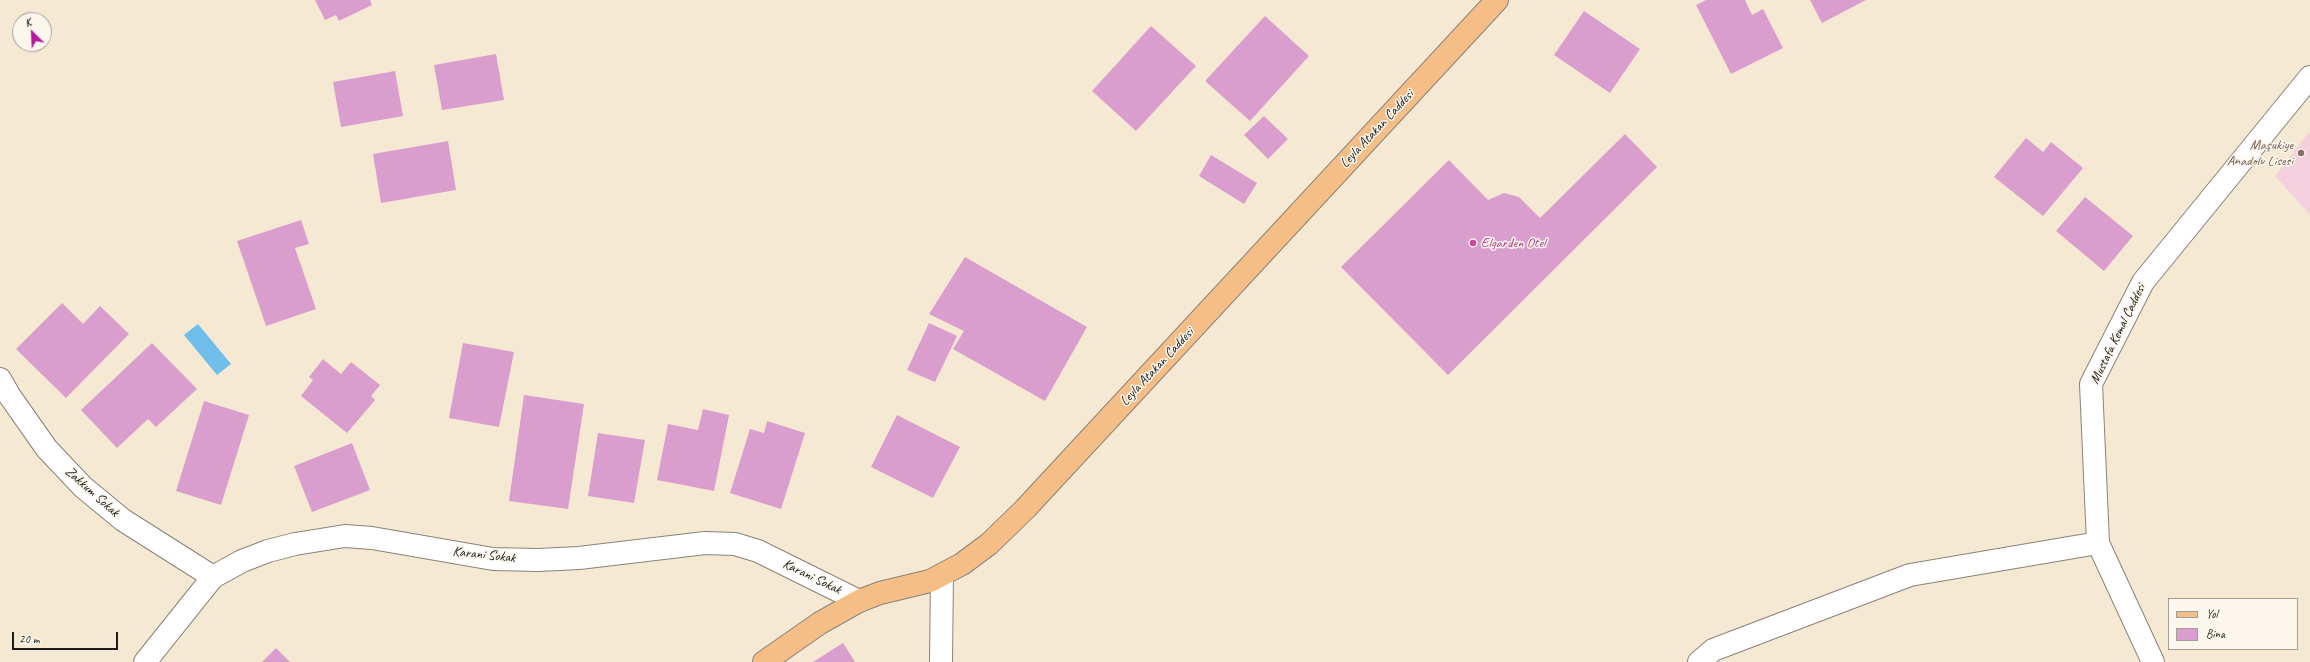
<!DOCTYPE html>
<meta charset="utf-8">
<style>
body{margin:0}
#map{position:relative;width:2310px;height:662px;overflow:hidden;background:#f6e9d3;font-family:Caveat,sans-serif}
canvas{display:block}
.legend{position:absolute;left:2168px;top:598px;width:130px;height:52px;box-sizing:border-box;background:#fbf7ec;border:1px solid #a29f99;margin:0;padding:5px 7px;list-style:none;font-size:12px;color:#1c1c1c}
.legend li{display:flex;align-items:center;gap:8px;height:20px}
.legend b{width:20px;border:1px solid #a29f99}
.north{position:absolute;left:12px;top:12px;width:40px;height:40px;box-sizing:border-box;background:#fbf7ec;border:1px solid #a29f99;border-radius:50%;rotate:336deg;font-size:11px;font-weight:700;line-height:16px;text-align:center;color:#1c1c1c}
.north::after{content:'';display:block;margin:auto;width:14px;height:18px;background:#b5179e;clip-path:polygon(50% 0,100% 100%,50% 72%,0 100%)}
.scale{position:absolute;left:12px;top:632px;width:106px;height:18px;box-sizing:border-box;border:2px solid #1c1c1c;border-top:0;padding-left:5px;font-size:12px;line-height:14px;white-space:nowrap;color:#1c1c1c;-webkit-text-stroke:3px #fbf7ec;paint-order:stroke}
</style>
<div id="map">
<canvas width="2310" height="662"></canvas>
<ul class="legend">
<li><b style="height:5px;background:#f6be87"></b>Yol</li>
<li><b style="height:11px;background:#da9ece"></b>Bina</li>
</ul>
<div class="north">K</div>
<div class="scale">20 m</div>
</div>
<script>
const ctx = document.querySelector('canvas').getContext('2d');
ctx.lineJoin = 'round';
function paint(path, color) {
  ctx.fillStyle = color;
  ctx.fill(path, 'evenodd');
}
function shape(rows) {
  const path = new Path2D();
  for (const r of rows) {
    path.moveTo(r[0], r[1]);
    for (let i = 2; i < r.length; i += 2) path.lineTo(r[i], r[i + 1]);
  }
  return path;
}
function trace(path, color, width, dash) {
  ctx.strokeStyle = color;
  ctx.lineWidth = width;
  ctx.lineCap = dash ? 'butt' : 'round';
  ctx.setLineDash(dash || []);
  ctx.stroke(path);
}
function drawText(font, color, halo, rows, align = 'center') {
  ctx.font = font + ' Caveat,sans-serif';
  ctx.lineWidth = 3;
  ctx.setLineDash([]);
  ctx.textBaseline = 'middle';
  ctx.strokeStyle = halo;
  ctx.fillStyle = color;
  for (const [text, x, y, turn = 0] of rows) {
    ctx.save();
    ctx.translate(x, y);
    ctx.rotate((+turn || 0) * Math.PI / 180);
    ctx.textAlign = isNaN(turn) ? turn : align;
    if (halo) ctx.strokeText(text, 0, 0);
    ctx.fillText(text, 0, 0);
    ctx.restore();
  }
}
paint(shape([
 [2310,131,2310,215,2275,176]
]), '#f4cfde');
paint(shape([
 [198,324,231,364,217,375,184,335]
]), '#6fbfea');
paint(shape([
 [315,0,370,0,372,5,339,21,336,15,325,20],
 [1706,0,1745,0,1752,15,1763,9,1783,48,1731,74,1696,5],
 [1810,0,1866,0,1822,23],
 [1584,11,1640,49,1610,93,1554,55],
 [1265,16,1309,56,1250,121,1205,81],
 [1151,26,1196,66,1136,131,1092,91],
 [496,54,504,100,442,110,434,65],
 [395,71,403,116,341,127,333,82],
 [1264,116,1288,139,1268,159,1244,135],
 [1625,134,1657,167,1448,375,1341,267,1449,160,1488,200,1504,193,1519,197,1540,218],
 [2026,138,2043,152,2051,142,2083,168,2043,216,1994,177],
 [448,141,456,190,381,203,373,154],
 [1211,155,1257,183,1244,204,1199,176],
 [2085,197,2133,236,2104,271,2056,231],
 [301,220,309,244,295,248,316,309,266,326,237,241],
 [965,257,1087,327,1045,401,953,349,964,331,929,314],
 [62,303,83,324,100,306,129,334,66,398,16,349],
 [929,323,957,336,935,382,907,370],
 [152,343,197,389,156,427,148,419,117,448,81,410],
 [463,343,514,352,499,427,449,418],
 [323,359,341,374,351,362,380,385,371,396,375,400,347,433,301,396,313,380,309,377],
 [524,395,584,404,568,509,509,501],
 [204,401,249,415,221,505,176,491],
 [703,409,729,415,714,491,657,480,668,424,698,430],
 [897,415,960,447,933,498,871,467],
 [767,421,805,433,781,509,730,493,750,429,764,433],
 [598,433,645,440,634,503,588,496],
 [352,443,370,490,312,512,294,466],
 [843,643,855,662,813,662],
 [276,648,290,662,262,662]
]), '#da9ece');
const minor = shape([
 [0,379,9,395,47,449,83,487,123,520,213,577],
 [145,662,213,577,242,561,268,551,295,544,345,536,372,538,493,559,538,560,579,558,705,543,735,544,758,551,859,601],
 [941,662,942,575],
 [1699,662,1713,650,1910,575,2098,543],
 [2153,662,2098,543,2091,384,2143,282,2310,77]
]);
const primary = shape([
 [764,662,820,623,859,601,880,593,930,581,962,564,989,544,1025,509,1497,0]
]);
trace(minor, '#898278', 24);
trace(primary, '#898278', 24);
trace(minor, '#fff', 22);
trace(primary, '#f6be87', 22);
for (const [x, y, r, color] of [
 [2301,153,4,"#8d6e63"],
 [1473,243,4,"#d1479c"]
]) {
  const dot = new Path2D();
  dot.arc(x, y, r, 0, 2 * Math.PI);
  ctx.fillStyle = color;
  ctx.fill(dot);
  trace(dot, '#fbf7ec', 1.5);
}
drawText('14px', '#1c1c1c', '#fbf7ec', [
 ["Leyla Atakan Caddesi",1377,129,-47],
 ["Mustafa Kemal Caddesi",2118,334,-64],
 ["Leyla Atakan Caddesi",1157,367,-47],
 ["Zakkum Sokak",92,492,42],
 ["Karani Sokak",484,555,6],
 ["Karani Sokak",812,577,26]
]);
drawText('14px', '#785e54', '#fbf7ec', [
 ["Maşukiye",2293,145],
 ["Anadolu Lisesi",2293,161]
], 'right');
drawText('14px', '#b23c85', '#fbf7ec', [
 ["Elgarden Otel",1481,243]
], 'left');
</script>
